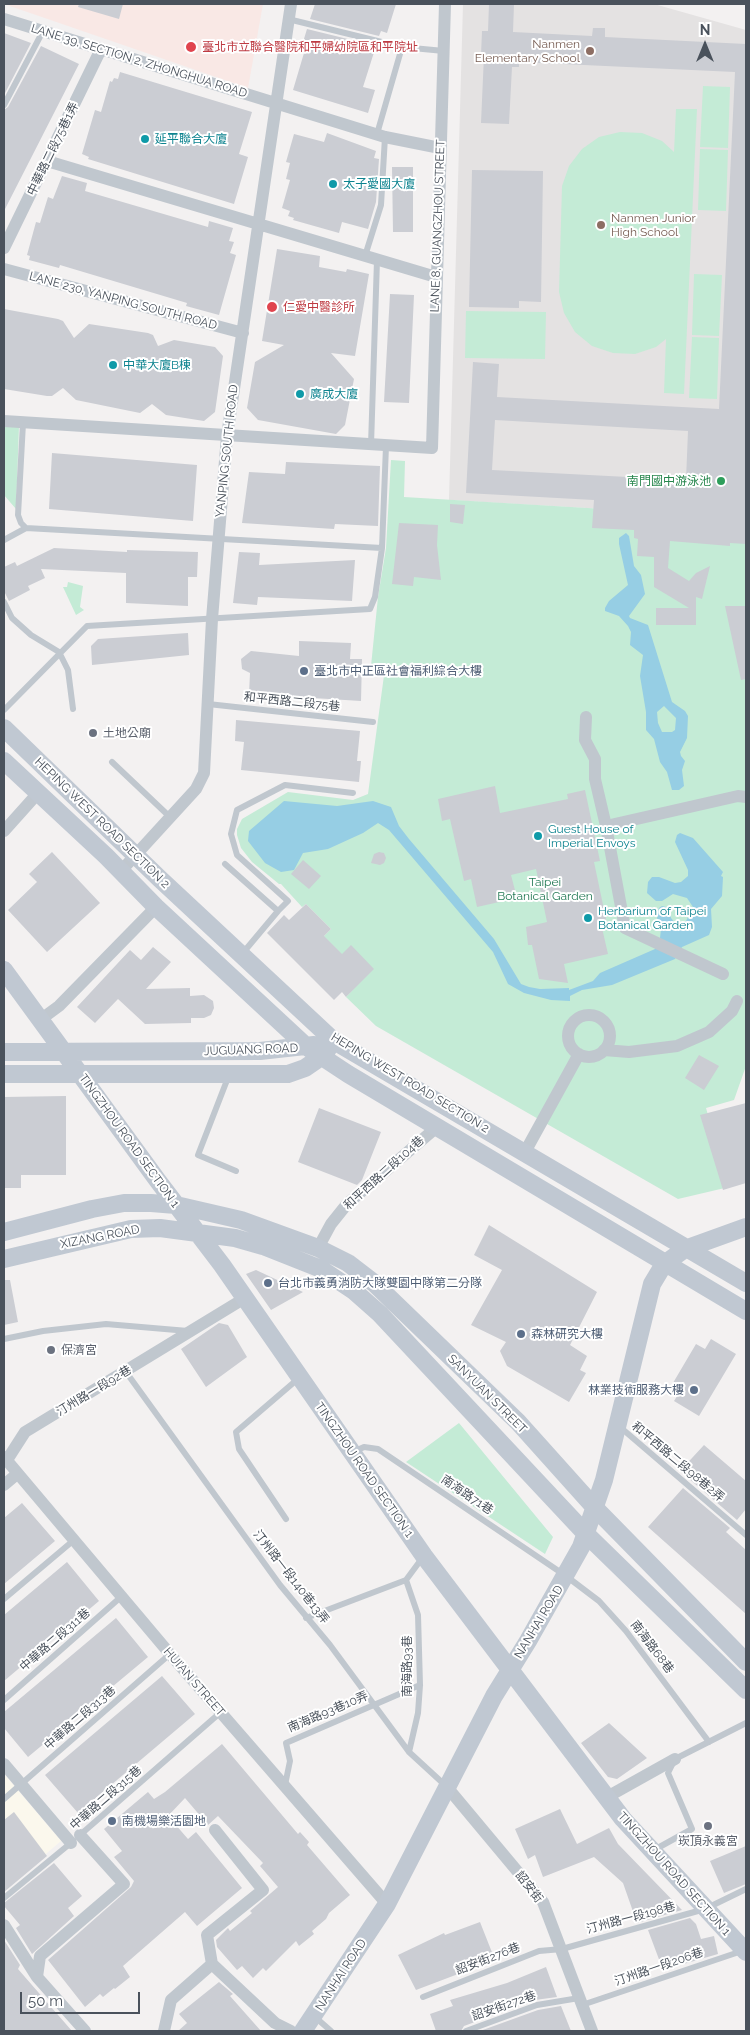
<!DOCTYPE html>
<meta charset="utf-8">
<style>
body{margin:0}
#map{position:relative;width:750px;height:2035px;overflow:hidden;background:#f3f1f1;font-family:Raleway,sans-serif}
canvas{display:block}
.frame{position:absolute;inset:0;border:5px solid #4a525c;pointer-events:none}
.north{position:absolute;left:680px;top:20px;width:50px;height:50px;-webkit-text-stroke:4px #fff;paint-order:stroke;rotate:0deg;font-size:14px;font-weight:700;line-height:20px;text-align:center;color:#4a525c}
.north::after{content:'';display:block;margin:auto;width:18px;height:22px;background:#4a525c;clip-path:polygon(50% 0,100% 100%,50% 72%,0 100%)}
.scale{position:absolute;left:20px;top:1992px;width:120px;height:22px;box-sizing:border-box;border:2px solid #4a525c;border-top:0;padding-left:6px;font-size:15px;line-height:18px;white-space:nowrap;color:#4a525c;-webkit-text-stroke:4px #fff;paint-order:stroke}
</style>
<div id="map">
<canvas width="750" height="2035"></canvas>
<div class="frame"></div>
<div class="north">N</div>
<div class="scale">50 m</div>
</div>
<script>
const ctx = document.querySelector('canvas').getContext('2d');
ctx.lineJoin = 'round';
function paint(path, color) {
  ctx.fillStyle = color;
  ctx.fill(path, 'evenodd');
}
function shape(rows) {
  const path = new Path2D();
  for (const r of rows) {
    if (r.length === 3) {
      path.moveTo(r[0] + r[2], r[1]);
      path.arc(r[0], r[1], r[2], 0, 2 * Math.PI);
      continue;
    }
    path.moveTo(r[0], r[1]);
    for (let i = 2; i < r.length; i += 2) path.lineTo(r[i], r[i + 1]);
  }
  return path;
}
function trace(path, color, width, dash) {
  ctx.strokeStyle = color;
  ctx.lineWidth = width;
  ctx.lineCap = dash ? 'butt' : 'round';
  ctx.setLineDash(dash || []);
  ctx.stroke(path);
}
function drawText(font, color, halo, rows, align = 'center') {
  ctx.font = font + ' Raleway,"Noto Sans TC",sans-serif';
  ctx.lineWidth = 4;
  ctx.setLineDash([]);
  ctx.textBaseline = 'middle';
  ctx.strokeStyle = halo;
  ctx.fillStyle = color;
  for (const [text, x, y, turn = 0] of rows) {
    ctx.save();
    ctx.translate(x, y);
    ctx.rotate((+turn || 0) * Math.PI / 180);
    ctx.textAlign = isNaN(turn) ? turn : align;
    if (halo) ctx.strokeText(text, 0, 0);
    ctx.fillText(text, 0, 0);
    ctx.restore();
  }
}
paint(shape([
 [4,1774,61,1841,4,1890]
]), '#fbf8ed');
paint(shape([
 [463,4,654,4,746,30,746,526,704,523,620,510,449,500]
]), '#e4e2e2');
paint(shape([
 [4,4,263,4,248,88]
]), '#f9e8e5');
paint(shape([
 [703,86,730,87,728,148,700,147],
 [676,109,697,109,684,394,664,393,666,339,656,347,635,354,613,353,592,346,575,332,564,313,559,292,562,186,569,166,582,149,599,137,620,132,642,133,662,141,674,152],
 [700,149,728,150,726,211,698,210],
 [694,274,722,275,719,336,692,335],
 [466,311,546,312,545,359,465,358],
 [692,337,719,338,717,399,689,398],
 [4,424,19,426,16,509,4,495],
 [391,460,405,461,404,497,621,510,704,523,746,526,746,1066,734,1100,706,1108,729,1187,678,1199,376,1026,346,997,358,984,317,943,331,929,306,904,302,907,281,884,279,884,252,862,241,848,237,835,237,829,242,819,288,792,353,800,368,794,385,668,371,666,378,597,386,548],
 [68,582,83,586,80,607,84,610,76,615,63,587,67,587],
 [459,1423,553,1537,545,1554,406,1462]
]), '#c4ebd6');
paint(shape([
 [626,533,629,536,634,566,641,575,645,594,629,616,630,618,648,625,672,702,685,711,688,716,687,738,680,752,681,756,685,761,682,770,684,786,679,790,672,790,667,772,660,762,654,739,646,730,646,712,640,676,643,655,630,645,631,632,628,626,619,616,605,611,605,608,609,601,628,585,619,544,619,538],
 [664,706,676,718,675,730,672,732,662,732,658,723,657,712],
 [284,801,337,806,373,801,391,807,399,826,409,839,494,939,521,984,529,987,540,989,569,988,569,990,593,981,600,973,655,949,660,938,661,929,657,918,659,908,662,906,670,908,671,918,676,924,682,924,686,921,693,907,687,898,673,894,662,901,656,901,647,893,648,882,652,877,659,877,675,883,681,882,688,876,688,870,675,842,677,835,680,833,693,838,723,872,721,876,723,877,722,896,711,909,712,927,709,935,682,947,675,959,612,985,582,990,570,996,570,1001,551,1000,524,993,508,984,493,952,389,830,378,823,363,833,328,849,303,853,294,870,281,872,265,863,248,841,249,831]
]), '#96cee4');
paint(shape([
 [79,4,123,4,119,19,78,7],
 [315,4,396,4,387,33,381,31,379,36,310,19],
 [489,4,514,4,513,32,592,36,593,28,605,28,605,37,746,44,746,544,730,543,730,546,670,541,668,568,689,581,696,573,710,566,702,599,696,597,696,625,656,625,656,608,689,608,654,587,654,557,637,556,638,539,634,538,634,530,592,528,594,500,466,493,473,362,499,364,497,397,719,409,735,72,519,62,519,67,512,67,509,124,481,123,484,55,481,55,482,31,488,31],
 [495,420,688,431,686,480,492,470],
 [307,29,376,46,363,87,375,90,368,113,293,90,304,53,300,52],
 [4,33,31,43,4,95],
 [41,46,79,64,4,211,4,110,8,107],
 [120,72,252,112,239,154,248,157,234,204,88,159,89,157,82,154,95,110,101,112,110,81,112,82,114,78,118,79],
 [327,133,376,151,374,158,379,159,376,202,368,229,342,222,339,233,293,220,294,218,288,216,290,211,282,208,290,180,286,179,290,163,286,162,294,134,324,142],
 [392,167,413,167,413,232,393,232],
 [472,170,543,171,541,302,519,301,519,308,469,307],
 [62,176,87,183,85,191,208,227,209,221,233,228,229,241,234,242,230,253,236,255,219,315,186,306,187,303,60,265,59,268,29,260,30,256,27,255,36,222,40,223,48,197,53,199],
 [277,249,320,256,319,267,346,272,347,269,369,274,355,356,331,353,354,379,345,425,336,434,258,420,247,408,255,362,284,345,262,341],
 [390,294,414,295,409,403,384,402],
 [4,309,58,319,63,321,74,338,89,324,148,333,153,335,158,346,174,340,215,347,223,356,215,412,204,421,166,415,152,404,140,413,76,400,63,388,52,396,47,396,4,389],
 [52,453,197,465,193,521,49,509],
 [286,462,380,466,378,526,335,524,334,529,242,523,249,472,285,474],
 [450,504,465,505,463,524,450,522],
 [399,523,438,525,437,545,441,580,414,577,413,586,392,584],
 [54,548,127,552,127,550,198,552,197,577,188,577,188,606,126,603,126,573,41,569,45,578,28,586,30,590,9,601,4,591,4,567,15,562,17,566],
 [239,552,260,553,259,565,355,560,352,601,258,597,257,605,233,603],
 [725,606,746,606,746,679,741,680],
 [188,633,189,655,92,665,91,646,98,639],
 [299,641,351,643,350,659,362,659,361,701,249,694,250,673,242,669,241,659,251,651,299,656],
 [236,720,360,731,357,761,361,761,359,782,241,770,244,742,235,741],
 [495,786,500,813,568,799,567,794,585,790,600,861,594,862,606,919,607,927,602,928,608,954,564,964,568,983,539,979,532,945,528,945,526,927,547,922,536,869,511,875,517,898,477,907,471,879,464,881,450,819,442,821,438,799],
 [52,852,100,903,47,952,8,910,37,882,29,874],
 [379,852,384,853,386,858,384,863,380,865,371,863,374,854],
 [303,860,321,876,309,889,291,874],
 [306,904,331,929,324,936,342,954,351,945,374,969,346,997,342,992,334,1000,267,933,284,915,289,920],
 [153,947,171,962,146,989,190,988,190,996,204,995,213,1001,214,1008,211,1015,204,1018,191,1018,191,1023,145,1024,118,999,95,1023,77,1007,130,950,141,960],
 [699,1055,719,1066,704,1090,685,1078],
 [66,1096,66,1175,21,1175,21,1188,4,1188,4,1097],
 [746,1103,746,1183,723,1190,700,1115],
 [319,1108,381,1132,362,1180,357,1185,298,1162],
 [489,1225,597,1292,570,1345,587,1356,580,1370,586,1373,569,1402,507,1366,500,1351,506,1342,471,1325,502,1270,474,1255],
 [256,1270,303,1292,271,1310,246,1274],
 [4,1280,10,1280,18,1322,4,1325],
 [219,1323,228,1325,247,1357,206,1387,181,1349],
 [711,1339,736,1354,699,1416,674,1401,679,1393,670,1388,696,1344,705,1349],
 [704,1445,746,1481,746,1509,737,1520,680,1471],
 [683,1488,730,1528,726,1532,746,1550,746,1614,648,1527],
 [22,1503,55,1541,4,1584,4,1518],
 [67,1562,99,1601,4,1681,4,1615],
 [116,1618,148,1657,28,1757,4,1728,4,1712],
 [162,1676,195,1714,78,1813,45,1775],
 [609,1723,647,1758,617,1779,608,1777,581,1743],
 [222,1744,298,1834,300,1832,309,1842,307,1845,350,1895,329,1913,326,1919,312,1931,314,1934,299,1946,296,1941,266,1971,263,1968,253,1978,242,1966,237,1970,217,1947,216,1940,228,1928,230,1931,252,1913,250,1911,278,1887,260,1866,263,1863,218,1816,208,1825,185,1798,168,1816,188,1839,196,1832,242,1888,197,1926,185,1912,123,1966,130,1977,115,1989,114,1988,103,1997,100,1994,85,2007,48,1960,131,1887,134,1881,114,1857,122,1851,104,1829,148,1792,154,1799,165,1792],
 [560,1809,577,1844,609,1828,618,1844,682,1910,637,1923,623,1883,594,1857,543,1877,535,1855,528,1859,515,1829],
 [14,1812,47,1856,4,1892,4,1820],
 [746,1846,746,1884,724,1893,710,1861],
 [54,1863,82,1896,68,1908,74,1916,32,1954,16,1928,20,1925,4,1906,4,1903],
 [690,1918,696,1924,701,1939,714,1936,718,1954,663,1970,648,1930],
 [480,1922,495,1960,416,1990,398,1955,444,1933,445,1935],
 [4,1940,20,1965,18,1969,72,2031,4,2031],
 [546,1967,557,1997,535,2000,464,2026,461,2031,436,2031,430,2014,453,2006,450,2000,507,1983],
 [219,1982,233,1994,230,1996,261,2031,178,2031,187,2023,179,2014],
 [561,2006,571,2031,480,2031,538,2010]
]), '#cbcdd3');
trace(shape([
 [288,19,402,47,444,51],
 [4,105,43,31],
 [377,134,402,47],
 [365,256,381,205,385,137],
 [23,423,18,515,21,523,26,528,382,548],
 [371,445,377,260],
 [4,540,26,528],
 [4,602,12,618,31,635,59,652,68,670,73,709],
 [208,704,373,722],
 [4,710,87,626,370,609,375,597,382,548,386,446],
 [112,762,170,817],
 [225,864,278,911,242,954],
 [278,911,288,901,237,855,231,834,237,810,285,785,353,793],
 [229,1075,198,1155,236,1171],
 [4,1339,43,1331,106,1324,188,1331],
 [126,1372,280,1585,330,1645,409,1752,446,1786],
 [620,1427,746,1535],
 [353,1452,364,1447,378,1449,566,1576,599,1601,626,1631,709,1742],
 [286,1519,239,1449,236,1432,299,1378],
 [406,1580,418,1615,420,1685,418,1713,409,1752],
 [4,1599,74,1540],
 [306,1618,406,1580,423,1557],
 [4,1700,122,1596],
 [285,1785,290,1761,286,1743,420,1685],
 [4,1799,170,1654],
 [80,1835,221,1712],
 [654,1850,692,1829,668,1773,675,1759,746,1723],
 [4,1898,72,1842],
 [423,1997,539,1951,562,1949,705,1909,746,1889],
 [582,2005,742,1951],
 [315,2017,331,2031],
 [466,2031,537,2005,579,1998]
]), '#c0c7ce', 6);
trace(shape([
 [4,19,385,137,440,148],
 [47,161,436,277],
 [4,248,101,49],
 [4,269,243,333],
 [4,421,432,448,445,4],
 [586,717,585,740,595,759,595,779,606,826,738,796,746,797],
 [606,826,625,928,723,974],
 [4,831,38,793],
 [121,871,196,789,204,773,212,619,227,436,291,4],
 [589,1036,21],
 [40,1020,59,1006,156,907],
 [604,1050,629,1052,677,1046,709,1032,732,1011,737,1001],
 [525,1152,579,1054],
 [318,1248,331,1224,347,1204,437,1127],
 [4,1457,170,1654,387,1904],
 [7,1460,25,1432,245,1298],
 [4,1485,17,1474],
 [4,1764,71,1843],
 [447,1787,543,1902,592,2031],
 [607,1797,675,1759],
 [80,1835,124,1884,40,1956,37,1977,85,2031],
 [4,1925,37,1977],
 [212,1964,207,1935,263,1890,215,1830],
 [164,2031,171,2000,212,1964,275,2023,291,2031]
]), '#c0c7ce', 12);
trace(shape([
 [4,728,160,879,334,1041,746,1283],
 [4,761,106,856,156,907,307,1047,348,1074,746,1311],
 [4,970,158,1181,222,1265,424,1556,623,1819,746,1952],
 [4,1052,260,1051,314,1045],
 [4,1074,288,1074,305,1068,321,1057,328,1049],
 [4,1232,92,1209,124,1203,151,1203,176,1205,241,1220,318,1248,348,1263,374,1283,518,1422,596,1509,746,1662],
 [4,1259,131,1229,160,1228,235,1238,263,1246,321,1269,354,1291,380,1314,586,1534,746,1690],
 [303,2031,387,1904,494,1696,528,1641,581,1547,604,1480,652,1284,664,1264,685,1249,746,1227]
]), '#c0c8d2', 18);
for (const [x, y, r, color] of [
 [191,47,6,"#e0444e"],
 [590,51,5,"#8d6e63"],
 [145,139,5,"#0f9aa8"],
 [333,184,5,"#0f9aa8"],
 [601,225,5,"#8d6e63"],
 [272,307,6,"#e0444e"],
 [113,365,5,"#0f9aa8"],
 [300,394,5,"#0f9aa8"],
 [721,481,5,"#2e9e5b"],
 [304,671,5,"#5c6f8a"],
 [93,733,5,"#6b7280"],
 [538,836,5,"#0f9aa8"],
 [588,918,5,"#0f9aa8"],
 [268,1283,5,"#5c6f8a"],
 [521,1334,5,"#5c6f8a"],
 [51,1350,5,"#6b7280"],
 [694,1390,5,"#5c6f8a"],
 [112,1821,5,"#5c6f8a"],
 [708,1826,5,"#6b7280"]
]) {
  const dot = new Path2D();
  dot.arc(x, y, r, 0, 2 * Math.PI);
  ctx.fillStyle = color;
  ctx.fill(dot);
  trace(dot, '#fff', 2);
}
drawText('12px', '#785e54', '#fff', [
 ["Nanmen",580,44],
 ["Elementary School",580,58],
 ["Nanmen Junior",611,218,"left"],
 ["High School",611,232,"left"]
], 'right');
drawText('12px', '#be3a42', '#fff', [
 ["臺北市立聯合醫院和平婦幼院區和平院址",202,47],
 ["仁愛中醫診所",283,307]
], 'left');
drawText('12px', '#4a525c', '#fff', [
 ["LANE 39, SECTION 2, ZHONGHUA ROAD",139,61,17],
 ["中華路二段75巷1弄",53,149,-64],
 ["LANE 8, GUANGZHOU STREET",438,226,-88],
 ["LANE 230, YANPING SOUTH ROAD",123,301,15],
 ["YANPING SOUTH ROAD",227,451,-84],
 ["和平西路二段75巷",292,702,6],
 ["HEPING WEST ROAD SECTION 2",102,823,44],
 ["JUGUANG ROAD",251,1050,-2],
 ["HEPING WEST ROAD SECTION 2",410,1083,31],
 ["TINGZHOU ROAD SECTION 1",129,1141,54],
 ["和平西路二段104巷",384,1173,-42],
 ["XIZANG ROAD",100,1237,-11],
 ["汀州路一段92巷",94,1391,-31],
 ["SANYUAN STREET",487,1394,45],
 ["和平西路二段98巷2弄",678,1462,40],
 ["TINGZHOU ROAD SECTION 1",364,1470,55],
 ["南海路71巷",467,1495,34],
 ["汀州路一段140巷13弄",291,1577,52],
 ["NANHAI ROAD",539,1622,-59],
 ["中華路二段311巷",55,1640,-41],
 ["南海路68巷",652,1647,53],
 ["南海路93巷",407,1666,-90],
 ["HUI’AN STREET",194,1682,49],
 ["南海路93巷10弄",328,1712,-23],
 ["中華路二段313巷",80,1718,-41],
 ["中華路二段315巷",106,1798,-41],
 ["TINGZHOU ROAD SECTION 1",674,1874,48],
 ["詔安街",529,1887,52],
 ["汀州路一段198巷",631,1918,-15],
 ["詔安街276巷",488,1959,-21],
 ["汀州路一段206巷",659,1967,-19],
 ["NANHAI ROAD",341,1975,-57],
 ["詔安街272巷",504,2006,-19]
]);
drawText('12px', '#0d838f', '#fff', [
 ["延平聯合大廈",155,139],
 ["太子愛國大廈",343,184],
 ["中華大廈B棟",123,365],
 ["廣成大廈",310,394],
 ["Guest House of",548,829],
 ["Imperial Envoys",548,843],
 ["Herbarium of Taipei",598,911],
 ["Botanical Garden",598,925]
], 'left');
drawText('12px', '#27864d', '#fff', [
 ["南門國中游泳池",711,481]
], 'right');
drawText('12px', '#4e5e75', '#fff', [
 ["臺北市中正區社會福利綜合大樓",314,671],
 ["台北市義勇消防大隊雙園中隊第二分隊",278,1283],
 ["森林研究大樓",531,1334],
 ["林業技術服務大樓",684,1390,"right"],
 ["南機場樂活園地",122,1821]
], 'left');
drawText('12px', '#5b616d', '#fff', [
 ["土地公廟",103,733],
 ["保濟宮",61,1350],
 ["崁頂永義宮",708,1841,"center"]
], 'left');
drawText('12px', '#217853', '#fff', [
 ["Taipei",545,882],
 ["Botanical Garden",545,896]
]);
</script>
